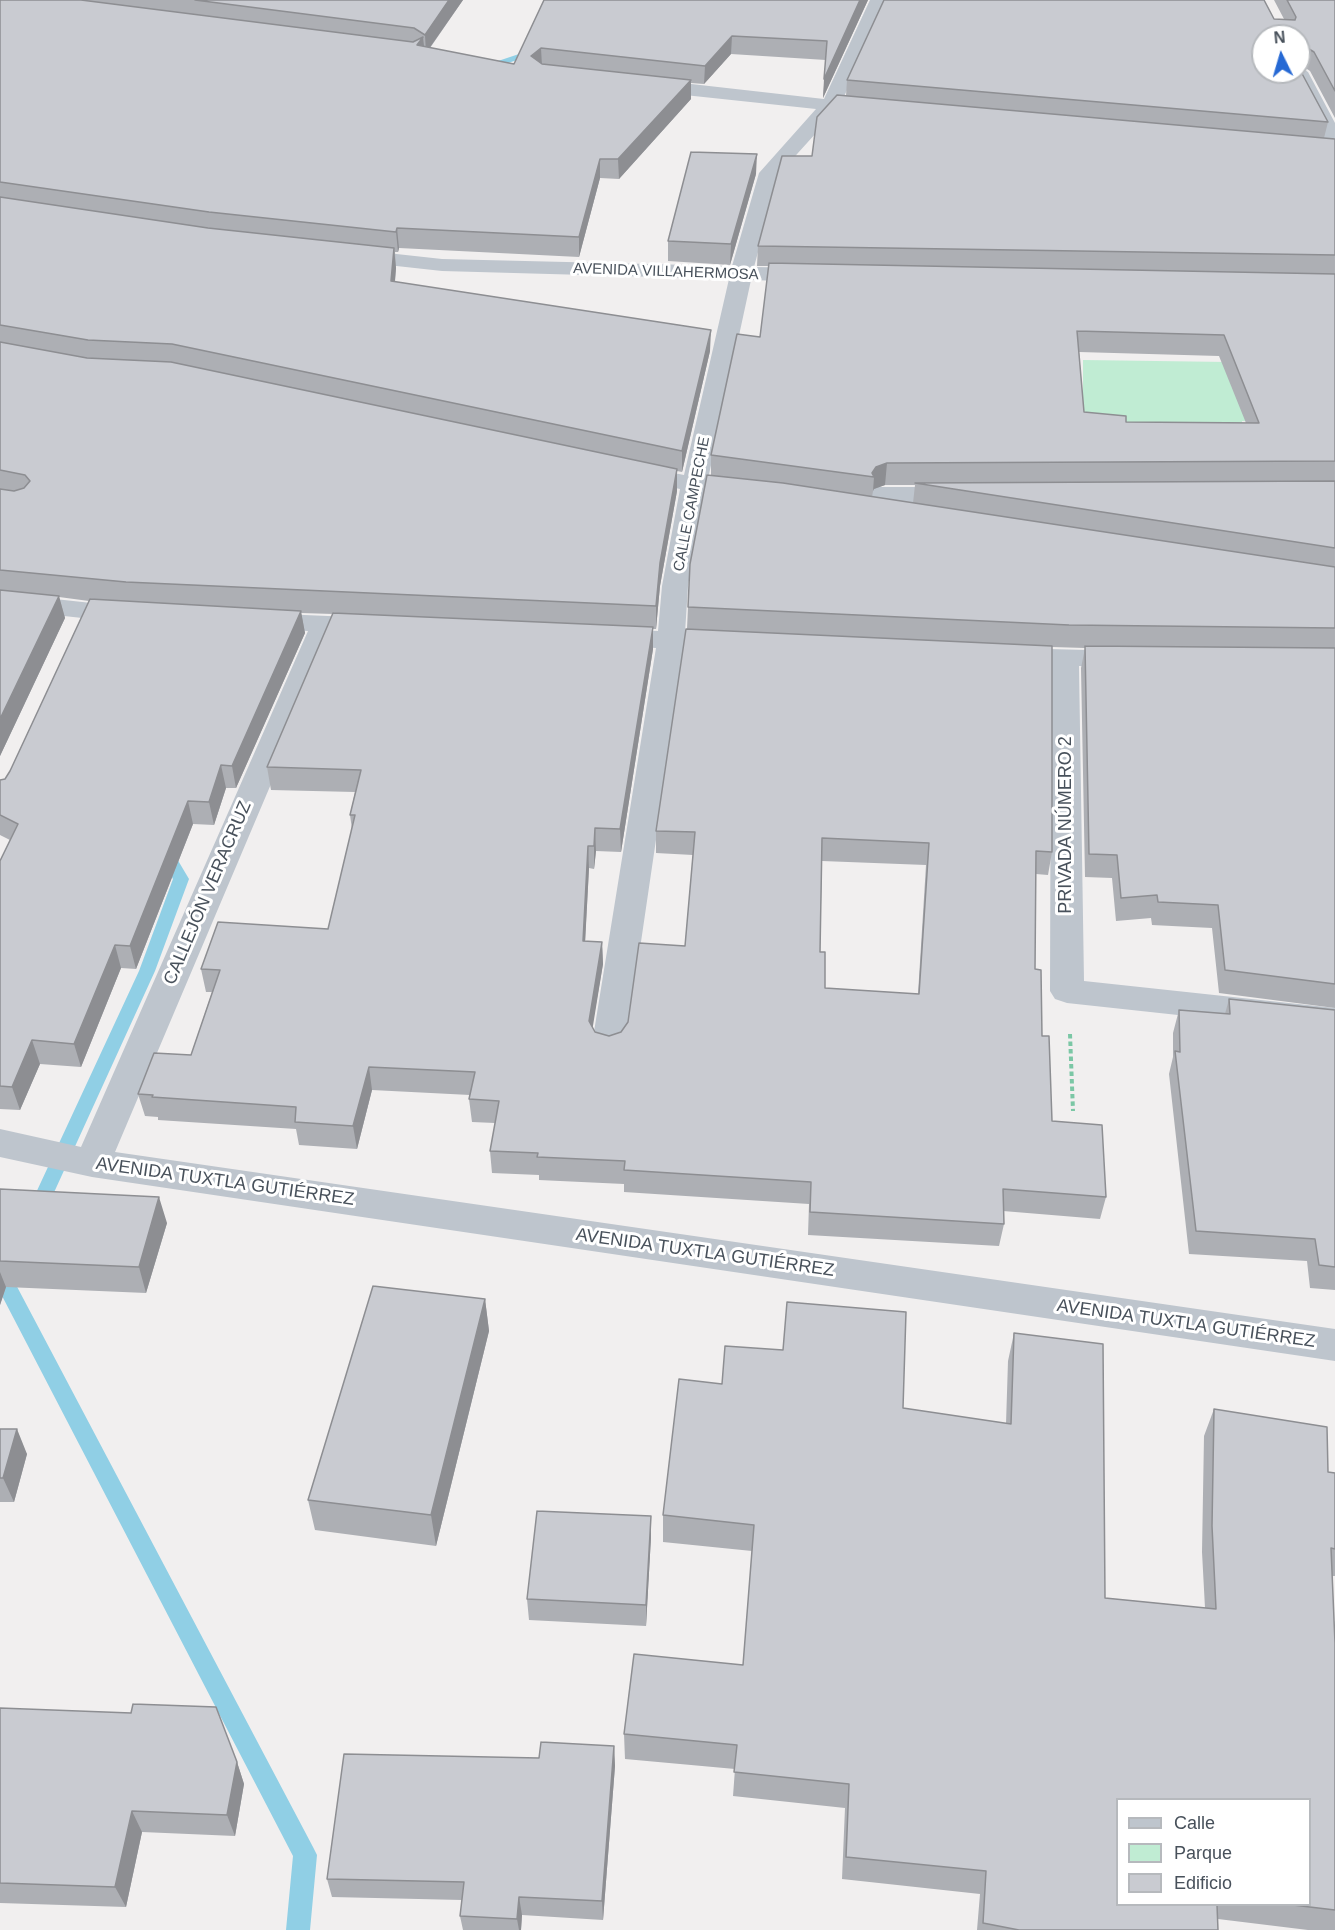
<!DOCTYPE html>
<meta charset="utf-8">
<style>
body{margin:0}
#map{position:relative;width:1335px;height:1930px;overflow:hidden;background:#f1efef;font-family:Arial,sans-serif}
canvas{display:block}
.legend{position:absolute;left:1116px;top:1798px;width:195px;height:108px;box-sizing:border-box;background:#fff;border:2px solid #b6b9bd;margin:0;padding:8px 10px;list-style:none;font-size:18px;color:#48515b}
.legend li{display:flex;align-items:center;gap:12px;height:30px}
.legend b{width:30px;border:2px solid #b6b9bd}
.north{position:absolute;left:1251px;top:24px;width:60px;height:60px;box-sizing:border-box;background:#fff;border:2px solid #b6b9bd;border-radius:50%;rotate:355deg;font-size:16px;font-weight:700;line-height:24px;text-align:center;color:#48515b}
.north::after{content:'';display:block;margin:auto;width:21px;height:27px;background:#2669d4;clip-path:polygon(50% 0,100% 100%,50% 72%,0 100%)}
</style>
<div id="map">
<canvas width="1335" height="1930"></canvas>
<ul class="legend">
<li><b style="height:8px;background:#bec5cd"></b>Calle</li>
<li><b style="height:16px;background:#c0ecd3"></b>Parque</li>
<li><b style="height:16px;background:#c9cbd1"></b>Edificio</li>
</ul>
<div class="north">N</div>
</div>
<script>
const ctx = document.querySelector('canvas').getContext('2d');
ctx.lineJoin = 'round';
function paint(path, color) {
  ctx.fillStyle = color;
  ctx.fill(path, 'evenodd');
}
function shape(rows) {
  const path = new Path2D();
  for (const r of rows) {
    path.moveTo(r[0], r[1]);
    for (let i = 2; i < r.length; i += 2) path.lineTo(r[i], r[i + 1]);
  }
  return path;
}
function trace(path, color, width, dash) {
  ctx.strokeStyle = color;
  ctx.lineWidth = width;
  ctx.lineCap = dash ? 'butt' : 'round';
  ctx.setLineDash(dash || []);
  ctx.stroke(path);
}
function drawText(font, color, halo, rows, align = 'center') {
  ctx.font = font + ' Arial,sans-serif';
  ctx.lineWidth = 6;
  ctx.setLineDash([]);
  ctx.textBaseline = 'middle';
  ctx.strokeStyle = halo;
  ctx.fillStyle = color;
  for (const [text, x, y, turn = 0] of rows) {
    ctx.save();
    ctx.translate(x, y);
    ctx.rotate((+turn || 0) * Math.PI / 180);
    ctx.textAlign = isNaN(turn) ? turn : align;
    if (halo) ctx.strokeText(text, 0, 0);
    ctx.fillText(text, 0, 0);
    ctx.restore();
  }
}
paint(shape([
 [1083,360,1228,362,1232,388,1317,391,1291,424,1242,421,1243,437,1083,425]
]), '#c0ecd3');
paint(shape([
 [537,48,542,51,540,53,482,71,477,68,537,48],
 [164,846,170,847,189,879,155,971,46,1210,44,1215,37,1217,30,1215,28,1210,139,971,173,879,156,851,164,846],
 [11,1258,18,1261,20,1266,14,1281,313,1847,317,1855,310,1930,286,1930,293,1856,0,1292,0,1269,4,1261,11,1258]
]), '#90cfe5');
trace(shape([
 [1070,1034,1073,1111]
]), '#7bc7a5', 4, [4.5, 3]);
paint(shape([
 [870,0,888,0,842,101,853,103,855,107,846,113,835,112,779,174,754,267,811,268,819,270,822,275,819,280,811,282,751,280,708,479,749,483,758,486,762,491,758,496,749,499,705,494,688,586,685,633,728,635,738,637,742,643,738,649,728,651,684,649,626,1044,621,1053,609,1057,597,1053,592,1044,656,648,608,645,598,643,594,637,598,631,608,629,658,631,662,586,680,489,625,477,622,472,625,467,634,465,684,475,729,279,442,271,351,261,343,260,340,255,343,250,351,249,442,259,732,266,759,173,816,109,647,91,638,85,647,79,824,99,870,0],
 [1299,66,1308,72,1335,123,1335,148,1325,142,1290,72,1299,72,1299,66],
 [828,487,960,487,969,490,973,495,969,500,960,503,819,500,815,495,819,490,828,487],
 [0,593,128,607,138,609,142,615,138,621,128,623,0,609,0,593],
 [258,613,374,618,384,620,388,626,384,632,374,634,335,633,115,1152,1335,1329,1335,1361,92,1177,0,1157,0,1129,81,1147,308,631,248,627,244,621,248,615,258,613],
 [1007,648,1129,651,1139,653,1143,659,1139,665,1129,667,1079,666,1084,981,1335,1008,1335,1032,1067,1003,1055,999,1050,991,1051,665,997,662,993,656,997,650,1007,648]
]), '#bec5cd');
paint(shape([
 [0,0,463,0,430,48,514,64,544,0,868,0,823,98,826,60,731,54,704,84,691,83,691,99,619,179,600,178,579,257,399,248,398,252,395,252,396,268,395,282,710,351,682,472,677,471,677,491,660,586,656,629,653,629,653,649,621,852,596,851,594,869,589,868,585,941,602,942,603,964,592,1027,595,1032,609,1036,621,1032,685,946,693,855,656,853,656,831,687,629,688,607,711,475,711,455,760,337,769,266,757,266,758,246,812,156,846,96,847,80,1274,19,1284,19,1274,0,1335,0,1335,118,1310,71,1300,64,1299,64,1299,36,1263,36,1328,122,1324,138,1335,139,1335,1008,1219,993,1212,928,1152,925,1151,918,1116,921,1112,878,1085,877,1081,668,1085,648,1052,647,1052,852,1048,875,1036,874,1035,969,1042,1036,1052,1121,1106,1197,1100,1219,1003,1211,1004,1224,999,1246,808,1235,809,1204,624,1192,624,1184,539,1180,539,1175,492,1173,490,1151,495,1123,472,1122,469,1099,470,1095,372,1090,357,1149,299,1145,296,1129,158,1120,158,1117,145,1116,138,1094,191,1055,212,992,206,992,201,969,328,929,352,829,350,815,355,792,271,790,267,767,333,614,301,613,305,633,236,788,226,788,214,825,193,824,136,969,121,968,81,1067,40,1064,20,1110,0,1109,0,861,10,840,0,835,0,780,5,779,10,771,89,601,59,597,65,618,0,756],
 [1079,352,1219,356,1246,423,1126,422,1084,412],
 [885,485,915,485,913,503,872,497,873,491,874,489],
 [822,861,926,865,918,994,825,988,820,952],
 [756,174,730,265,668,261,668,241],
 [1229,999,1335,1010,1335,1290,1310,1288,1307,1261,1189,1254,1169,1074,1173,1057,1173,1033,1179,1010,1225,1014],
 [0,1189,167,1223,146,1293,6,1287,0,1305],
 [485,1299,489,1331,436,1546,315,1530,308,1500],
 [1014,1333,1105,1598,1205,1608,1202,1552,1204,1436,1214,1409,1328,1472,1335,1473,1335,1576,1332,1576,1335,1643,1335,1930,1308,1930,1218,1919,1218,1930,977,1930,980,1894,842,1879,845,1808,733,1796,735,1769,625,1759,624,1734,743,1665,752,1551,663,1542,663,1515,903,1408,1006,1424,1008,1361],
 [1118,1800,1310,1905,1118,1905],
 [0,1429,27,1454,14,1502,0,1502,0,1503],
 [651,1516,651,1537,646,1626,529,1620,527,1599],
 [0,1708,237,1762,244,1784,235,1836,142,1832,126,1907,0,1903],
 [614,1746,615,1766,603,1920,522,1915,521,1930,463,1930,460,1916,462,1900,332,1897,327,1879,539,1758]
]), '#adafb4');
paint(shape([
 [449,0,463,0,426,53,425,35],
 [860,0,868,0,823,98,824,79],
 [732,36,731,54,704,84,705,66],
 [423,37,425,55,417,45],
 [1301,46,1304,46,1300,64,1299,64],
 [541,48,542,66,531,56],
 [691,80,691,99,619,179,618,159],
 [757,154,756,174,730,265,731,244],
 [600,159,600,178,579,257,579,237],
 [397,228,399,248,398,252,396,232],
 [394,248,396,268,393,302,391,281],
 [711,330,710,351,682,472,682,451],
 [887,463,885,485,874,489,873,491,874,477,872,473,876,467],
 [677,469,677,491,660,586,656,629,656,606,660,563],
 [59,596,65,618,0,756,0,719],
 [301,611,305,633,236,788,232,766],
 [653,627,653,649,621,852,620,829],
 [221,765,226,788,214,825,209,802],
 [188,801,193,824,136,969,130,946],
 [595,828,596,851,594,869,594,846],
 [588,846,589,868,584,963,583,941],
 [602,942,603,964,590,1044,589,1021],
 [115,945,121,968,81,1067,74,1044],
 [32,1040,40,1064,20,1110,12,1087],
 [369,1067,372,1090,357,1149,353,1126],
 [159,1197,167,1223,146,1293,139,1267],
 [0,1272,6,1287,0,1305],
 [485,1299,489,1331,436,1546,431,1515],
 [17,1429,27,1454,14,1502,3,1478],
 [651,1516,651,1537,646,1626,646,1605],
 [614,1746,615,1766,603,1920,602,1901],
 [237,1762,244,1784,235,1836,227,1815],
 [132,1811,142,1832,126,1907,115,1887],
 [519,1897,522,1915,521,1930,519,1930,517,1919]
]), '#8d8e92');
const building = shape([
 [0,0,81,0,413,42,423,37,417,45,514,64,544,0,860,0,824,79,827,41,732,36,705,66,541,48,531,56,542,64,691,80,618,159,600,159,579,237,397,228,396,232,209,212,0,182,0,0],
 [195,0,449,0,425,35,414,28,195,0],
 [884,0,1264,0,1274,19,1295,20,1296,17,1287,0,1335,0,1335,91,1314,52,1304,46,1301,46,1301,51,1299,51,1299,36,1263,36,1263,72,1299,72,1299,68,1328,122,847,80,884,0],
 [837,95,1335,139,1335,255,758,246,782,156,812,156,817,117,837,95],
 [691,152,757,154,731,244,668,241,691,152],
 [0,197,208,228,394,248,391,281,711,330,682,451,172,344,88,340,0,325,0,197],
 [769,263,1335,274,1335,461,887,463,876,467,872,473,874,477,711,455,737,334,760,337,769,263],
 [1077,331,1224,335,1259,423,1126,422,1126,416,1084,412,1077,331],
 [0,342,87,358,171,362,677,469,660,563,656,606,126,582,0,570,0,489,14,491,24,488,30,481,25,475,0,470,0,342],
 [707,475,783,483,1335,567,1335,628,1069,625,688,607,690,564,707,475],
 [1335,481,1335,548,915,483,1335,481],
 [0,590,59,596,0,719,0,590],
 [90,599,301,611,232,766,221,765,209,802,188,801,130,946,115,945,74,1044,32,1040,12,1087,0,1086,0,861,18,824,0,815,0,780,5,779,10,771,90,599],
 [333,613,653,627,620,829,595,828,594,846,588,846,583,941,602,942,589,1021,595,1032,609,1036,621,1032,628,1022,639,943,685,946,695,832,656,831,686,629,1052,646,1052,852,1036,851,1035,969,1041,970,1042,1036,1049,1036,1052,1121,1102,1125,1106,1197,1003,1189,1004,1224,810,1212,811,1182,624,1170,625,1161,537,1157,538,1153,490,1151,499,1101,469,1099,475,1072,369,1067,353,1126,295,1122,296,1107,152,1097,153,1095,138,1094,154,1053,191,1055,220,970,201,969,218,922,328,929,355,815,350,815,361,770,267,767,333,613],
 [822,838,929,843,919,994,825,988,825,952,820,952,822,838],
 [1085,646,1335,648,1335,984,1225,970,1218,905,1158,902,1157,895,1121,898,1117,855,1089,854,1085,646],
 [1229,999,1335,1010,1335,1267,1319,1265,1315,1239,1196,1231,1175,1051,1180,1052,1179,1010,1230,1014,1229,999],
 [0,1189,159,1197,139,1267,0,1261,0,1189],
 [373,1286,485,1299,431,1515,308,1500,373,1286],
 [787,1302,906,1312,903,1408,1011,1424,1014,1333,1103,1344,1105,1598,1216,1609,1212,1526,1214,1409,1327,1427,1328,1472,1335,1473,1335,1549,1331,1548,1335,1643,1335,1910,1293,1905,1310,1905,1310,1800,1118,1800,1118,1905,1217,1905,1218,1930,1019,1930,983,1923,986,1871,846,1857,849,1784,734,1772,737,1745,624,1734,634,1654,743,1665,754,1525,663,1515,679,1379,722,1384,725,1346,783,1350,787,1302],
 [0,1429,17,1429,3,1478,0,1478,0,1429],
 [537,1511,651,1516,646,1605,527,1599,537,1511],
 [133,1704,216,1707,237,1762,227,1815,132,1811,115,1887,0,1883,0,1708,131,1713,133,1704],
 [541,1742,614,1746,602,1901,519,1897,517,1919,460,1916,464,1882,327,1879,344,1754,539,1758,541,1742]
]);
paint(building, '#c9cbd1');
trace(building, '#8d8e92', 1.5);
drawText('15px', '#48515b', '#fff', [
 ["AVENIDA VILLAHERMOSA",666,272,2],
 ["CALLE CAMPECHE",692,504,-79]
]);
drawText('18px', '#48515b', '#fff', [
 ["PRIVADA NÚMERO 2",1066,825,-90],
 ["CALLEJÓN VERACRUZ",208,893,-67],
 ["AVENIDA TUXTLA GUTIÉRREZ",225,1182,8],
 ["AVENIDA TUXTLA GUTIÉRREZ",705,1253,8],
 ["AVENIDA TUXTLA GUTIÉRREZ",1186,1324,8]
]);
</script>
